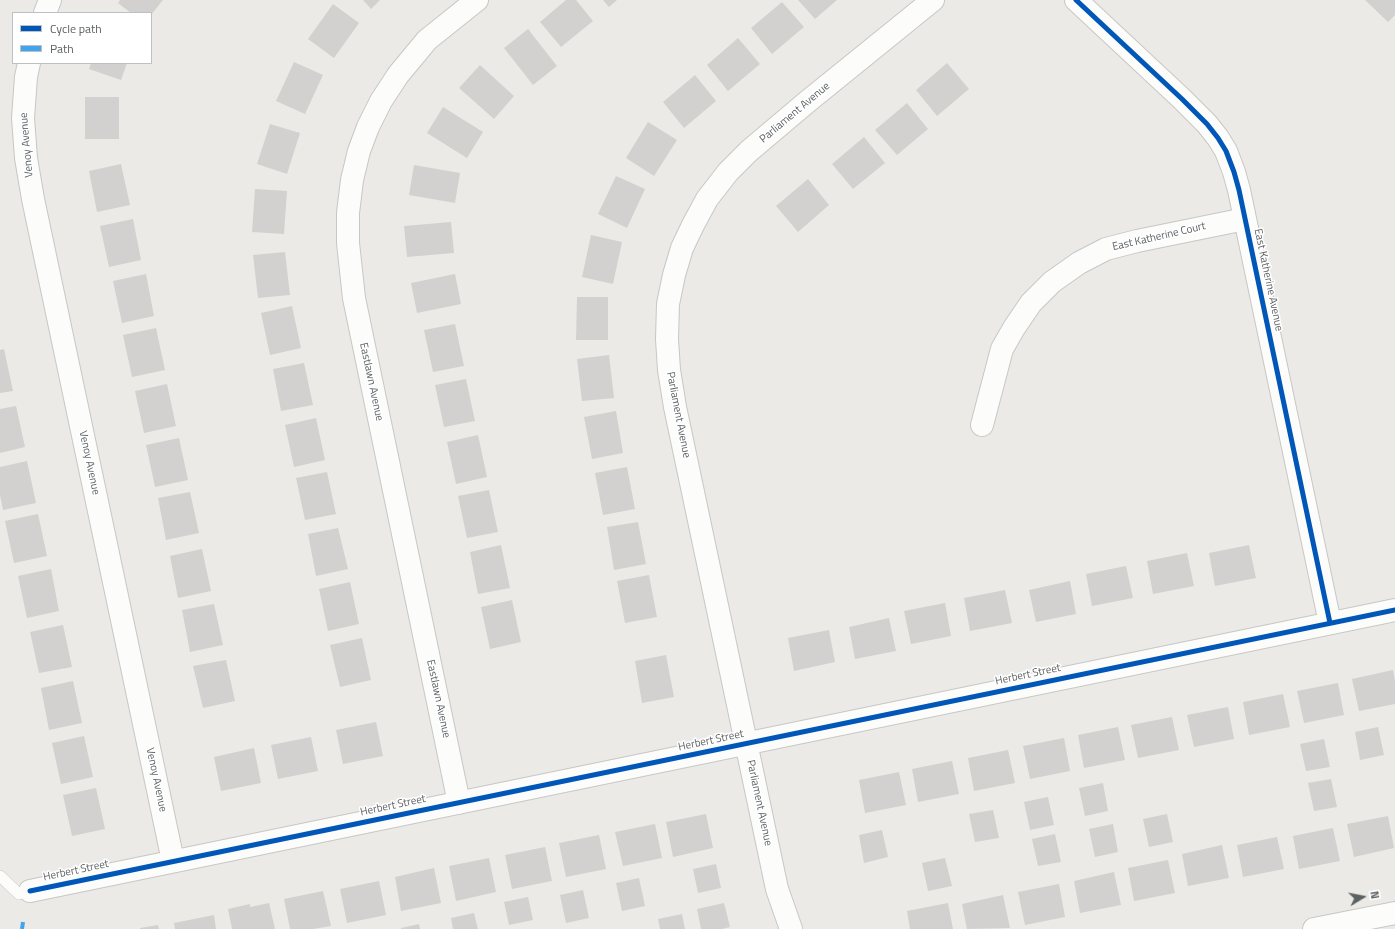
<!DOCTYPE html>
<style>
body{margin:0}
#map{position:relative;width:1395px;height:929px;overflow:hidden;background:#eceae6;font-family:"Titillium Web",sans-serif}
canvas{display:block}
.legend{position:absolute;left:12px;top:12px;width:140px;height:52px;box-sizing:border-box;background:#fff;border:1px solid #bec0c1;margin:0;padding:5px 7px;list-style:none;font-size:12px;color:#5c6164}
.legend li{display:flex;align-items:center;gap:8px;height:20px}
.legend b{width:20px;border:1px solid #bec0c1}
.north{position:absolute;left:1343px;top:877px;width:40px;height:40px;-webkit-text-stroke:3px #fff;paint-order:stroke;rotate:80deg;font-size:11px;font-weight:700;line-height:16px;text-align:center;color:#5c6164}
.north::after{content:'';display:block;margin:auto;width:14px;height:18px;background:#5c6164;clip-path:polygon(50% 0,100% 100%,50% 72%,0 100%)}
</style>
<div id="map">
<canvas width="1395" height="929"></canvas>
<ul class="legend">
<li><b style="height:5px;background:#0057b8"></b>Cycle path</li>
<li><b style="height:5px;background:#40a5ee"></b>Path</li>
</ul>
<div class="north">N</div>
</div>
<script>
const ctx = document.querySelector('canvas').getContext('2d');
ctx.lineJoin = 'round';
function paint(path, color) {
  ctx.fillStyle = color;
  ctx.fill(path, 'evenodd');
}
function shape(rows) {
  const path = new Path2D();
  for (const r of rows) {
    path.moveTo(r[0], r[1]);
    for (let i = 2; i < r.length; i += 2) path.lineTo(r[i], r[i + 1]);
  }
  return path;
}
function trace(path, color, width, dash) {
  ctx.strokeStyle = color;
  ctx.lineWidth = width;
  ctx.lineCap = dash ? 'butt' : 'round';
  ctx.setLineDash(dash || []);
  ctx.stroke(path);
}
function drawText(font, color, halo, rows, align = 'center') {
  ctx.font = font + ' "Titillium Web",sans-serif';
  ctx.lineWidth = 3;
  ctx.setLineDash([]);
  ctx.textBaseline = 'middle';
  ctx.strokeStyle = halo;
  ctx.fillStyle = color;
  for (const [text, x, y, turn = 0] of rows) {
    ctx.save();
    ctx.translate(x, y);
    ctx.rotate((+turn || 0) * Math.PI / 180);
    ctx.textAlign = isNaN(turn) ? turn : align;
    if (halo) ctx.strokeText(text, 0, 0);
    ctx.fillText(text, 0, 0);
    ctx.restore();
  }
}
paint(shape([
 [120,0,163,0,151,15,151,13,131,13,118,3],
 [363,0,380,0,371,9],
 [566,0,576,0,593,21,561,47,540,22],
 [603,0,617,0,609,7],
 [798,0,837,0,815,19],
 [1365,0,1395,0,1395,15,1388,22],
 [782,2,804,27,772,54,751,28],
 [333,4,359,23,334,58,308,39],
 [528,29,557,66,533,85,504,48],
 [738,38,760,64,728,91,707,65],
 [294,62,323,75,305,114,276,101],
 [91,63,127,63,121,80,89,69],
 [947,63,969,89,937,116,916,90],
 [480,65,514,96,494,119,459,88],
 [695,75,716,101,684,128,663,102],
 [85,97,119,97,119,139,85,139],
 [907,103,928,129,897,155,875,130],
 [443,107,483,132,467,158,427,133],
 [648,122,677,140,654,176,626,158],
 [270,124,300,133,287,174,257,164],
 [864,137,885,163,853,189,832,164],
 [121,164,130,205,97,212,89,171],
 [414,165,460,173,455,203,409,195],
 [616,176,645,189,627,228,598,214],
 [808,179,829,205,798,232,776,206],
 [255,189,287,191,284,234,252,232],
 [133,219,141,260,109,267,100,226],
 [451,222,454,253,407,257,404,226],
 [591,235,622,242,613,284,582,277],
 [285,252,290,295,258,298,253,255],
 [146,274,154,316,122,323,113,281],
 [455,274,461,304,417,313,411,283],
 [577,297,608,297,608,340,576,340],
 [292,306,301,348,270,355,261,313],
 [455,324,464,366,433,372,424,330],
 [156,328,165,370,132,377,123,335],
 [4,349,13,391,0,393,0,350],
 [609,355,614,398,582,401,577,359],
 [304,363,313,405,281,411,273,369],
 [466,379,475,421,444,427,435,385],
 [167,384,176,426,144,433,135,391],
 [16,406,25,447,0,453,0,409],
 [616,411,623,453,592,459,584,417],
 [316,418,325,460,294,467,285,425],
 [478,435,487,477,456,484,447,442],
 [179,438,188,480,155,487,146,445],
 [27,461,36,503,3,510,0,495,0,467],
 [627,467,635,509,603,515,595,473],
 [327,472,336,514,305,520,296,478],
 [489,490,498,532,467,538,458,496],
 [190,492,199,533,166,540,158,498],
 [38,514,47,556,14,563,5,521],
 [638,522,646,564,614,570,607,527],
 [338,528,348,569,316,576,308,534],
 [501,545,510,588,478,594,470,552],
 [1249,545,1256,578,1215,586,1209,553],
 [202,549,211,591,178,598,170,556],
 [1187,553,1194,586,1153,594,1147,561],
 [1126,566,1133,598,1092,606,1086,574],
 [51,569,59,611,27,618,18,576],
 [649,575,657,617,625,623,617,581],
 [1070,581,1076,614,1036,622,1029,590],
 [350,582,359,624,328,631,319,589],
 [1005,590,1012,623,970,631,964,598],
 [512,600,521,642,490,649,481,607],
 [945,603,951,636,911,644,904,611],
 [214,604,223,645,190,652,182,610],
 [889,618,896,651,855,659,849,627],
 [63,625,72,667,39,673,30,632],
 [829,630,835,662,794,671,788,638],
 [362,638,371,680,340,687,330,645],
 [666,655,674,697,642,703,635,661],
 [226,660,235,701,203,708,193,666],
 [1393,670,1395,681,1395,704,1359,711,1352,679],
 [73,681,82,723,49,730,41,688],
 [1338,683,1344,715,1304,723,1297,691],
 [1283,694,1290,727,1249,735,1243,702],
 [1228,707,1234,739,1194,747,1187,715],
 [1172,717,1179,750,1138,758,1131,725],
 [376,722,383,756,343,764,336,730],
 [1118,727,1125,760,1084,768,1078,735],
 [1378,727,1384,755,1360,760,1355,732],
 [84,736,93,777,61,784,52,743],
 [311,737,318,771,278,779,271,745],
 [1064,738,1070,771,1030,779,1023,746],
 [1324,739,1330,767,1306,771,1300,744],
 [254,748,261,783,221,791,214,757],
 [1008,750,1015,783,974,791,968,758],
 [952,761,959,794,918,802,912,769],
 [899,772,906,805,865,813,859,780],
 [1331,779,1337,807,1314,811,1308,783],
 [1103,783,1108,811,1085,816,1079,788],
 [96,788,105,829,72,836,63,795],
 [1048,797,1054,825,1030,830,1024,802],
 [993,810,999,838,975,842,969,814],
 [706,814,713,848,673,857,666,822],
 [1167,814,1173,842,1149,847,1143,819],
 [1388,816,1394,848,1354,857,1347,824],
 [655,824,662,858,623,866,615,832],
 [1113,824,1118,852,1095,857,1089,829],
 [1333,828,1340,861,1299,869,1293,836],
 [882,830,888,857,864,863,859,835],
 [1055,834,1061,862,1038,866,1032,839],
 [599,835,606,869,566,877,559,843],
 [1277,837,1284,869,1243,877,1237,845],
 [1222,845,1229,878,1188,886,1182,854],
 [545,847,552,881,512,889,505,855],
 [489,858,496,892,456,901,449,866],
 [945,858,952,886,928,891,922,863],
 [1168,860,1175,893,1134,901,1128,868],
 [716,864,721,888,698,893,693,869],
 [434,868,441,903,401,911,395,877],
 [1114,872,1121,905,1080,913,1074,881],
 [639,878,645,906,622,911,616,883],
 [379,881,386,915,347,923,340,889],
 [1059,884,1065,917,1025,925,1018,892],
 [583,890,589,918,566,923,560,895],
 [323,891,331,926,313,929,290,929,284,899],
 [1003,895,1010,928,967,929,962,904],
 [528,897,533,920,509,925,504,902],
 [269,903,275,929,232,929,228,909,250,904,250,907],
 [724,903,730,927,722,929,701,929,697,909],
 [948,903,953,929,910,929,907,911],
 [474,913,478,929,453,929,451,918],
 [682,914,685,929,660,929,658,919],
 [214,915,216,929,175,929,174,923],
 [419,924,420,929,401,929,401,928],
 [158,925,159,929,140,929,140,928]
]), '#d2d1cf');
const service = shape([
 [0,876,19,894]
]);
const minor = shape([
 [1076,0,1182,99,1207,124,1218,138,1226,151,1234,172,1239,190,1330,623],
 [45,13,50,0],
 [29,63,26,77,23,118,26,158,33,199,173,861],
 [982,425,1002,349,1014,328,1031,303,1052,282,1079,263,1106,249,1137,241,1245,219],
 [459,803,354,298,348,243,348,213,352,180,359,151,368,127,381,101,398,75,427,40,477,0],
 [30,891,1395,610],
 [791,929,777,889,675,407,669,370,667,339,668,304,674,275,682,248,693,225,707,199,728,172,749,151,807,102,933,0],
 [1314,929,1395,913]
]);
trace(service, '#c8c7c7', 12);
trace(minor, '#c8c7c7', 24);
trace(service, '#fcfcfb', 11);
trace(minor, '#fcfcfb', 22);
trace(shape([
 [22,929,23,922]
]), '#40a5ee', 4, [8, 4]);
trace(shape([
 [1076,0,1182,99,1207,124,1218,138,1226,151,1234,172,1239,190,1330,623],
 [30,891,1395,610]
]), '#0057b8', 5);
drawText('11px', '#5c6164', '#fff', [
 ["Parliament Avenue",795,113,-40],
 ["Venoy Avenue",27,145,-95],
 ["East Katherine Court",1159,237,-13],
 ["East Katherine Avenue",1268,280,78],
 ["Eastlawn Avenue",371,382,78],
 ["Parliament Avenue",678,415,79],
 ["Venoy Avenue",89,463,78],
 ["Herbert Street",1028,675,-12],
 ["Eastlawn Avenue",438,699,78],
 ["Herbert Street",711,741,-12],
 ["Venoy Avenue",156,780,78],
 ["Parliament Avenue",759,803,78],
 ["Herbert Street",393,806,-12],
 ["Herbert Street",76,871,-12]
]);
</script>
